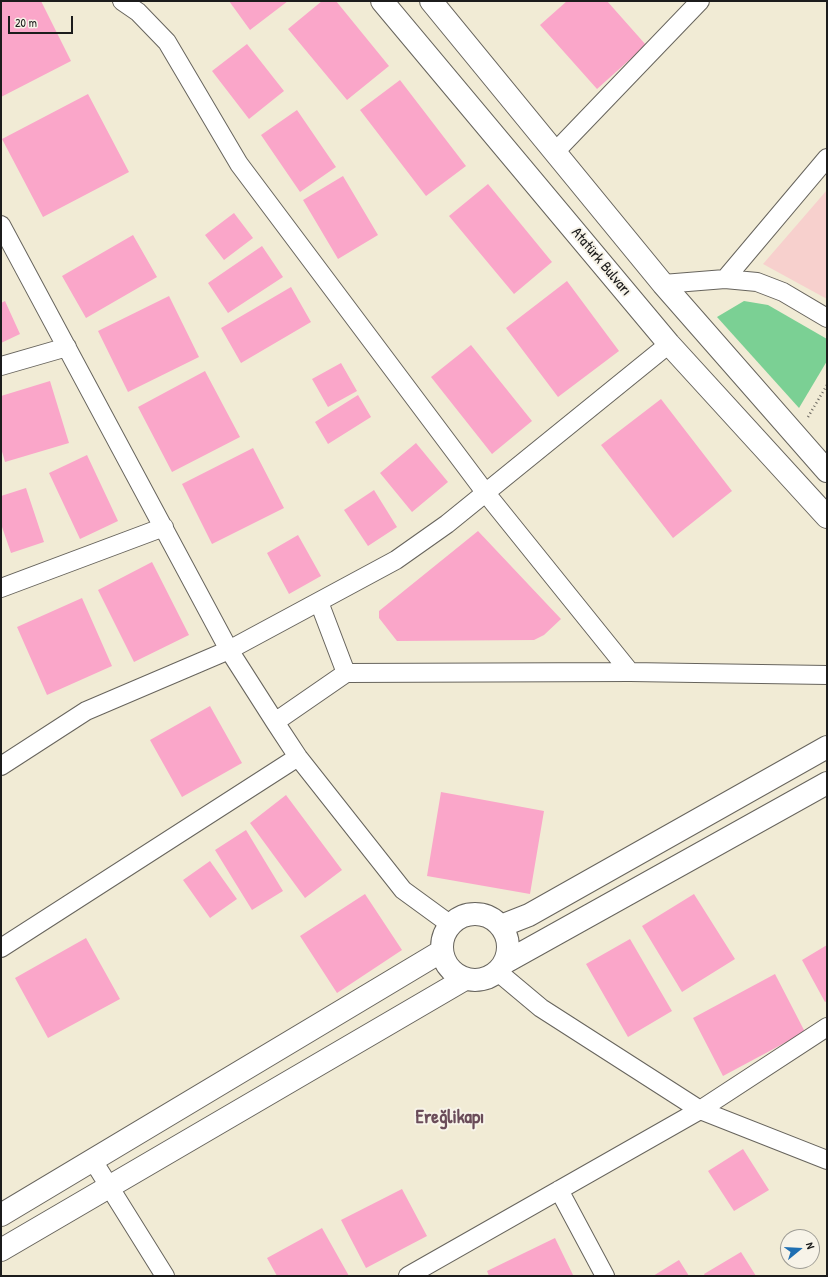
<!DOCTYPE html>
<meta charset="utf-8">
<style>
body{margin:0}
#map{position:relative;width:828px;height:1277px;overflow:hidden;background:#f1ebd5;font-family:"Patrick Hand",sans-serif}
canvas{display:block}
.frame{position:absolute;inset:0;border:2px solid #1c1c1c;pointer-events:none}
.north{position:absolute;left:780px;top:1229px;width:40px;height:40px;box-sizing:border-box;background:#f7f3e8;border:1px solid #9f9d96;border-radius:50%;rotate:72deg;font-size:11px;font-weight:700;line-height:16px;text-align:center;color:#1c1c1c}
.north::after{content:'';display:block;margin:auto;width:14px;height:18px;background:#1f6fb2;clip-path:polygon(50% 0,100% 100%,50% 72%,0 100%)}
.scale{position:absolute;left:8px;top:16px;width:65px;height:18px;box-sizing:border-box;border:2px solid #1c1c1c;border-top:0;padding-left:5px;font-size:12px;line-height:14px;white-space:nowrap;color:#1c1c1c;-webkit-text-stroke:3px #f7f3e8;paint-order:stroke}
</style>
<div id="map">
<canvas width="828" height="1277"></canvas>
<div class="frame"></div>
<div class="north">N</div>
<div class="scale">20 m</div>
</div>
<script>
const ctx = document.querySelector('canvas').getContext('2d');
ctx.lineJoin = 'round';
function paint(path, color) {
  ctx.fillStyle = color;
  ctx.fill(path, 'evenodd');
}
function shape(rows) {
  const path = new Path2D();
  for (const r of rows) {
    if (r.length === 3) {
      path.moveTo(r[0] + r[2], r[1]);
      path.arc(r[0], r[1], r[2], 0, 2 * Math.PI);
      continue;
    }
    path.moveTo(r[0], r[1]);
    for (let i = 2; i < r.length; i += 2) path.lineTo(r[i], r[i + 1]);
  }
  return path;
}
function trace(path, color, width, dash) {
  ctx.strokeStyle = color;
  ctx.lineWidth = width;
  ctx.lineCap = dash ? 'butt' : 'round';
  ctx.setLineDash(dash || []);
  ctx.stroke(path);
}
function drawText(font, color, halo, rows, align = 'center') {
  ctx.font = font + ' "Patrick Hand",sans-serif';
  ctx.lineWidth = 4;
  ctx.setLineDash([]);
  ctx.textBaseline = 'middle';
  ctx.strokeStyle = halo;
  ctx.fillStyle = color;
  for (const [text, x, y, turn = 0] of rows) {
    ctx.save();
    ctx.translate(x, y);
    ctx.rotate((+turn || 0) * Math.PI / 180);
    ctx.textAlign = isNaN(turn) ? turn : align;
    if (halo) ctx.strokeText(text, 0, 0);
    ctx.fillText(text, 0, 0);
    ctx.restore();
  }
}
paint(shape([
 [827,190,827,299,763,264]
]), '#f7d0cd');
paint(shape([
 [744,301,768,305,827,339,827,361,799,408,717,317]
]), '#7bd094');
paint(shape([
 [1,1,41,1,71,61,1,97],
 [229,1,288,1,250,30],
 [322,1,336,1,389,66,347,100,288,29],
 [567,1,607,1,646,45,597,89,540,25],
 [247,44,284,91,249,119,212,71],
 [400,80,466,166,426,196,360,110],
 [88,94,129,172,43,217,2,139],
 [297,110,336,167,300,192,261,135],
 [343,176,378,235,338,259,303,200],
 [488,184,552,262,514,294,449,216],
 [234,213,253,238,224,260,205,235],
 [133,235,157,277,86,318,62,276],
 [262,246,283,277,228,313,208,283],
 [567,281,619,351,558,397,506,328],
 [291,287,311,322,241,363,221,328],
 [169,296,199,357,128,392,98,331],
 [5,301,20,334,1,343,1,303],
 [471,345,532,421,492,454,431,377],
 [341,363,357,391,328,407,312,379],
 [205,371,240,437,172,472,138,407],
 [50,381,69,443,5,462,1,448,1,396],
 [358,395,371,417,328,444,315,422],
 [661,399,732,491,673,538,601,445],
 [416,443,448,482,412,512,380,473],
 [253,448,284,508,212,544,182,484],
 [87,455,118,521,80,539,49,473],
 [26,488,44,542,11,553,1,524,1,496],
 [374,490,397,527,368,546,344,510],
 [478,531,561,619,544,635,534,640,397,641,379,618,379,611],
 [298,535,321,576,289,594,267,553],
 [152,562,189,635,134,662,98,590],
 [82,598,112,666,47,695,17,627],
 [210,706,242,763,182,797,150,740],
 [441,792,544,811,530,894,427,876],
 [286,795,342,870,305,898,250,823],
 [246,830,283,891,252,910,215,850],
 [210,861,237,899,210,918,183,880],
 [365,894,402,950,337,993,300,936],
 [694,894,735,959,682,992,642,926],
 [86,938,120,999,48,1038,15,978],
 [630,939,672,1011,628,1037,586,964],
 [827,945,827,1001,825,1002,802,960],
 [775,974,805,1032,723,1076,693,1018],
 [743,1149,769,1190,734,1211,708,1171],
 [402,1189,427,1236,366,1268,341,1220],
 [322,1228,349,1276,277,1276,267,1258],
 [555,1238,573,1275,489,1276,487,1271],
 [741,1252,756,1276,705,1276,704,1274],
 [679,1260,689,1276,653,1276]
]), '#faa6c9');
const minor = shape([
 [122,1,138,12,167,42,239,164,485,492,630,672],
 [555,152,700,1],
 [1,225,229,650,275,722,298,757,403,890,451,925],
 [725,279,827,158],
 [663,284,725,279,757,282,783,292,827,318],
 [1,366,67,347],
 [1,588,164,527],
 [319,602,346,673],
 [275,722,346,673,630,672,827,675],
 [1,766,86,711,229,650,396,560,447,524,669,344],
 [1,948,298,757],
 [498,972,541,1008,700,1110,827,1160],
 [92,1159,165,1276],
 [559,1190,605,1276],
 [408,1276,700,1110,827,1027]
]);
const secondary = shape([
 [475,947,33],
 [501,926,529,915,827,747],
 [504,963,827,783],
 [1,1215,442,951],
 [1,1250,465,979]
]);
const primary = shape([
 [382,1,669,344,827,517],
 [431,1,663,284,827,471]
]);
trace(minor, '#67645d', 20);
trace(secondary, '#67645d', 24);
trace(primary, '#67645d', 24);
trace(shape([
 [808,417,827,385]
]), '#67645d', 2.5, [1, 3]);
trace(minor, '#fff', 18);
trace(secondary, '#fff', 22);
trace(primary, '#fff', 22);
drawText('15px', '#1c1c1c', '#f7f3e8', [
 ["Atatürk Bulvarı",601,262,50]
]);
drawText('bold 19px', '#6a4c59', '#f7f3e8', [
 ["Ereğlikapı",450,1118]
]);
</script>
